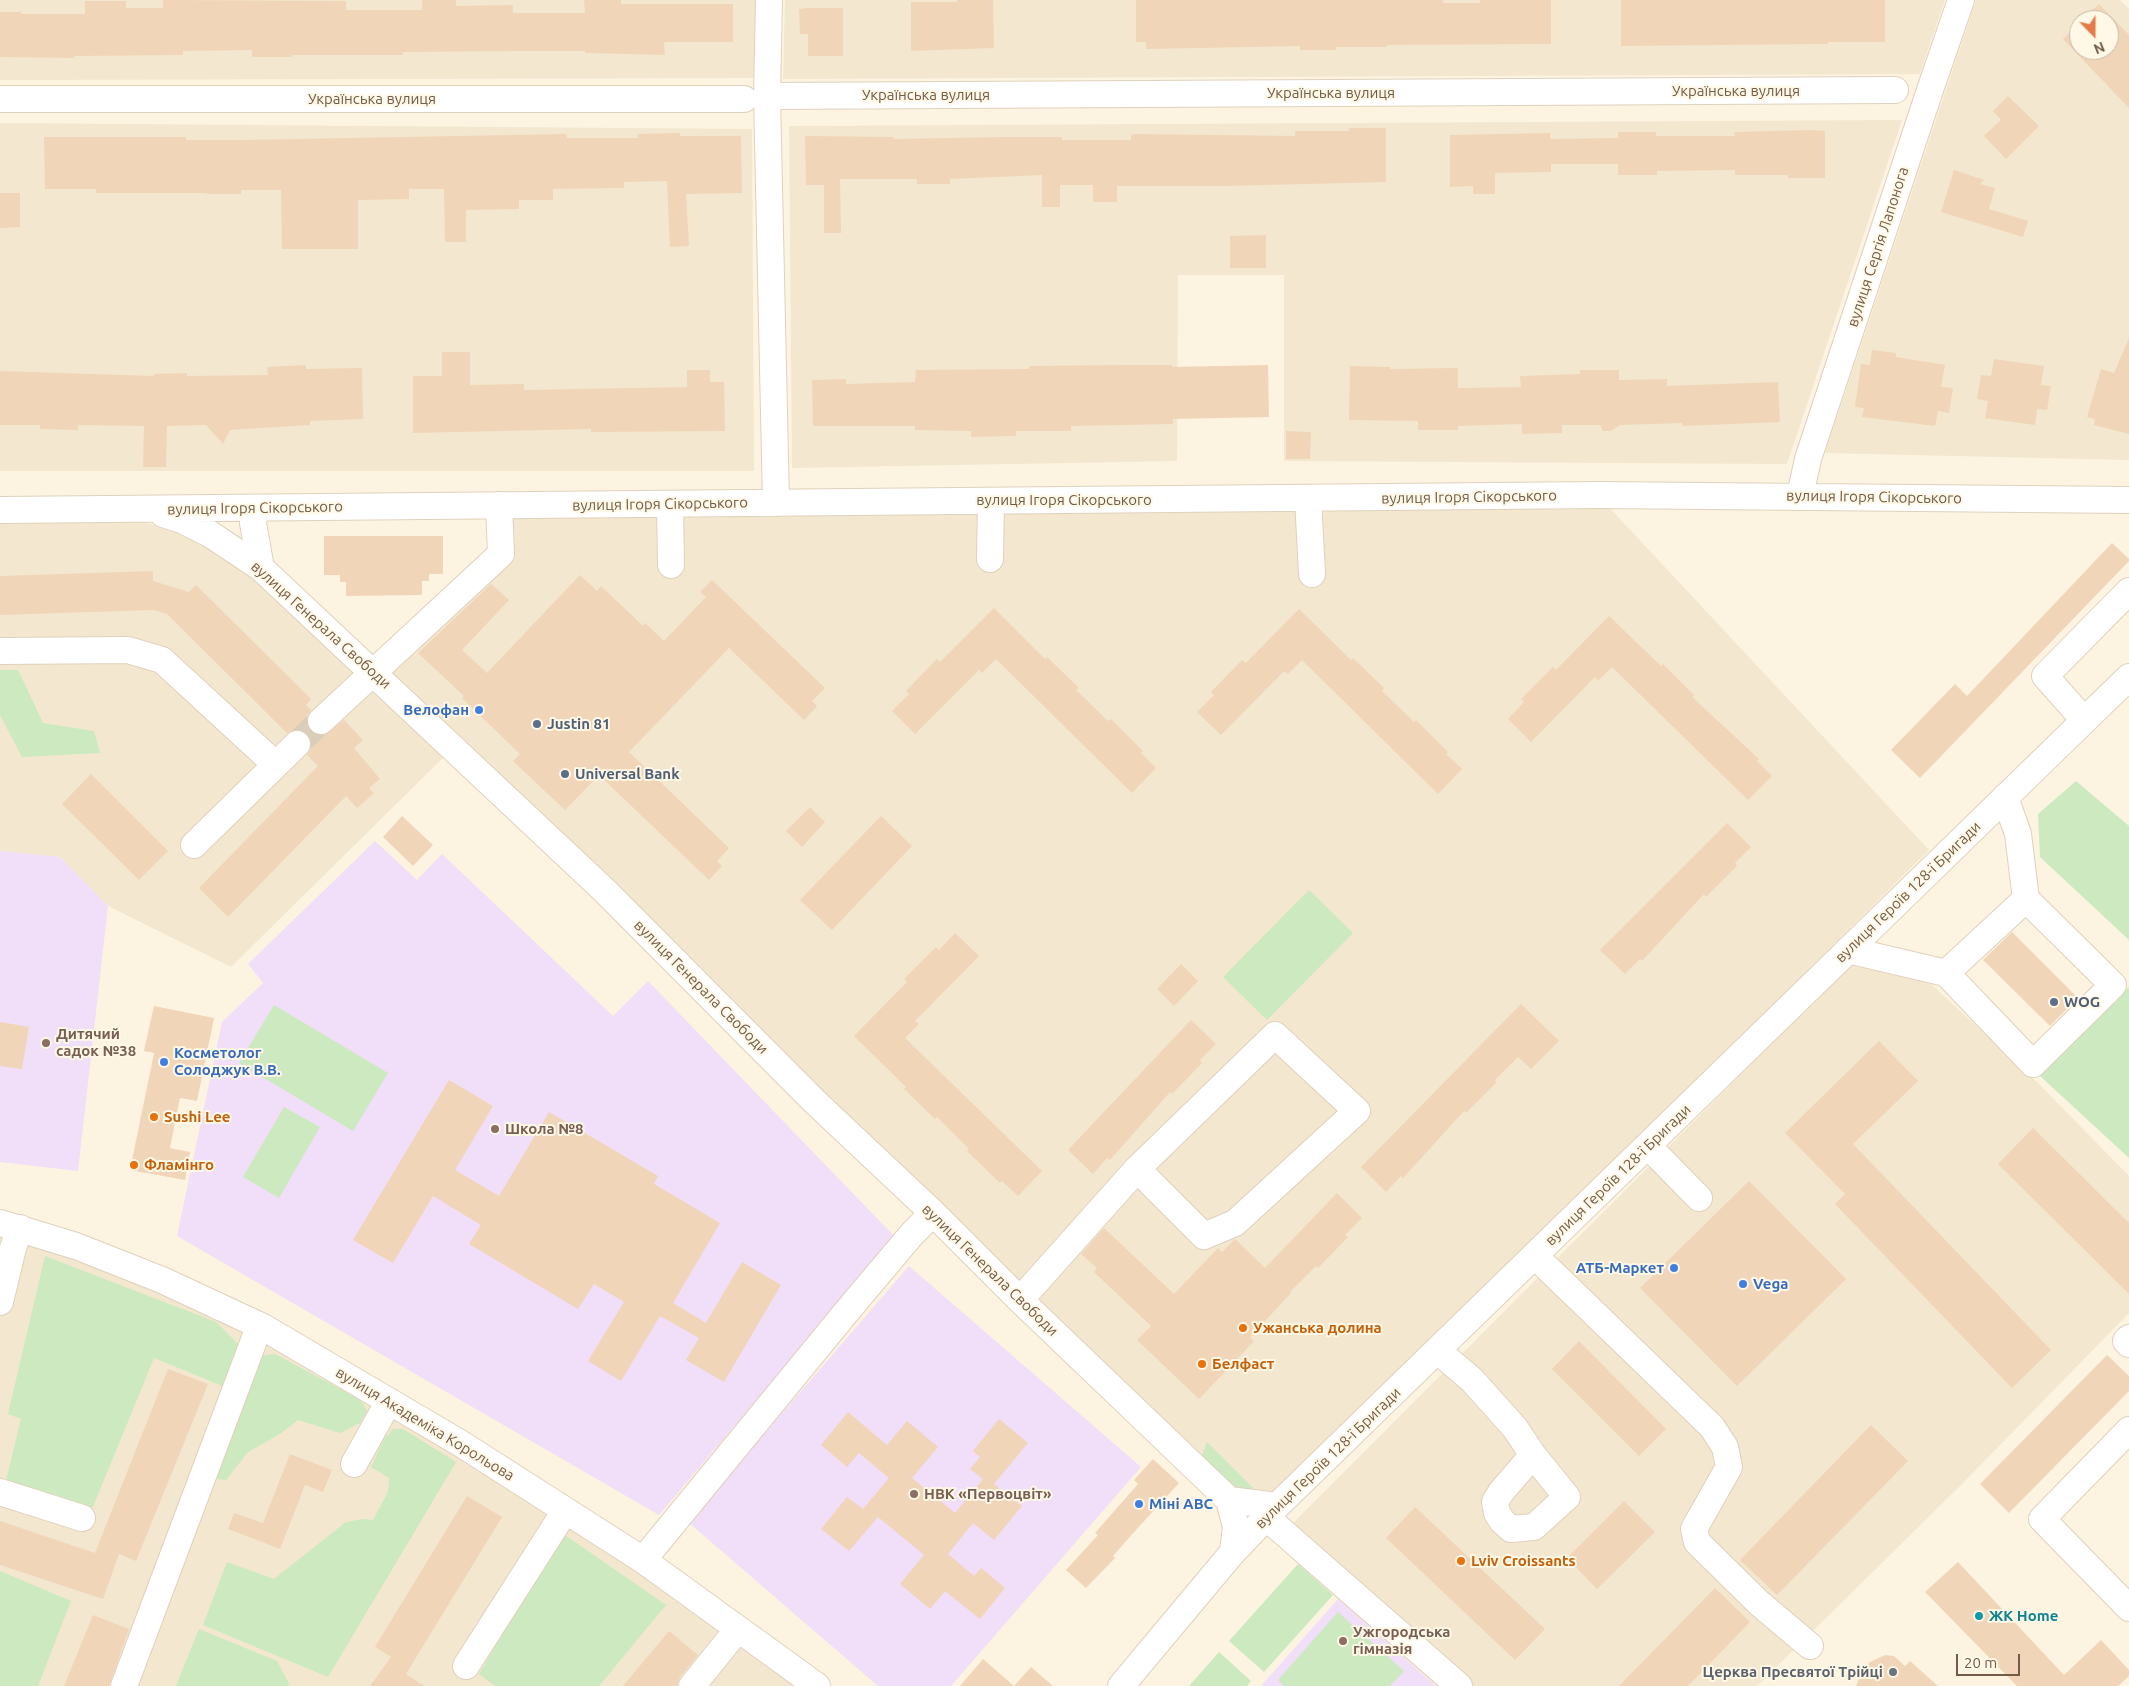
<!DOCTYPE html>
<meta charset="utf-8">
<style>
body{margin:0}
#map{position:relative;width:2129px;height:1686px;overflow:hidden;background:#fcf4e1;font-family:Ubuntu,sans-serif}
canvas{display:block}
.north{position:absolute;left:2069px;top:10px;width:50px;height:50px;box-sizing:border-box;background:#fff8e6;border:1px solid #c7baa7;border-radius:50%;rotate:158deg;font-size:14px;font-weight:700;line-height:20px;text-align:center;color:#725c48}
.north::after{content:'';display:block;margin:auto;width:18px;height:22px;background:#e57b46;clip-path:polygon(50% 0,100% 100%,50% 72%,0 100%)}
.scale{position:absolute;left:1956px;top:1654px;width:64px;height:22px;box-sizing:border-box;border:2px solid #725c48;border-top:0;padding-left:6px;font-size:15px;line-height:18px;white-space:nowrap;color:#725c48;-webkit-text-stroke:4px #fff8e6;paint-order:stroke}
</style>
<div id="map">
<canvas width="2129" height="1686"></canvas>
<div class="north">N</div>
<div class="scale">20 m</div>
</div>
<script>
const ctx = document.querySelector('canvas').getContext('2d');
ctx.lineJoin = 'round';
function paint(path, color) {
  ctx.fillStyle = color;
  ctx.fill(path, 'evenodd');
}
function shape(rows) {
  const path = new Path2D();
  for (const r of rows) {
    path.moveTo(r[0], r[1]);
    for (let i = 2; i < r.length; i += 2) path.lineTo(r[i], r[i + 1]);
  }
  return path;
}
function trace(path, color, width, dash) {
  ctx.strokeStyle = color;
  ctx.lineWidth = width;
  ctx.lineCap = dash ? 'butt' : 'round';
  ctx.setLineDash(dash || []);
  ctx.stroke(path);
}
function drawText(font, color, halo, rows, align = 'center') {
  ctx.font = font + ' Ubuntu,sans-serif';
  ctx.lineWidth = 4;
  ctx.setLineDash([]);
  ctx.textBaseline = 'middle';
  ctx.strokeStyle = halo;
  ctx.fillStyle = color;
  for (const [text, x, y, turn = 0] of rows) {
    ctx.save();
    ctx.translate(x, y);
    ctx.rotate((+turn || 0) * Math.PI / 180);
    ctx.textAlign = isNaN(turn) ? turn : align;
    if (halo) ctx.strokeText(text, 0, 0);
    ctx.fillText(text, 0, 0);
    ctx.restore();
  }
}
paint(shape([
 [0,0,756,0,755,78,0,80],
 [785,0,1945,0,1920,74,783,79],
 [1976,0,2120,0,2129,9,2129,460,1825,453],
 [2079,20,2109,20,2109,50,2079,50],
 [1902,120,1787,464,1284,461,1284,275,1178,275,1177,461,792,468,789,126],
 [0,123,752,129,754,471,0,471],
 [1606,504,1929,850,1274,1499,1241,1497,374,661,492,552,489,515],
 [131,519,185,533,239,562,450,751,231,967,108,906,60,857,0,851,0,521],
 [1850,965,1931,984,2037,1082,2129,1176,2129,1313,1962,1484,1757,1686,1437,1686,1338,1599,1278,1538],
 [0,1231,163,1284,485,1464,807,1686,0,1686]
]), '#f3e7cf');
paint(shape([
 [375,841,417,880,442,854,613,1016,648,981,895,1237,659,1515,177,1236,222,1022,263,983,248,964],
 [0,851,60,857,108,906,78,1171,0,1162],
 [909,1266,1141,1467,951,1686,878,1686,688,1522],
 [1338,1599,1436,1686,1261,1686]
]), '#f1def8');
paint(shape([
 [0,670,18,670,43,723,94,731,100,753,22,757,0,715],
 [2076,781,2129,826,2129,940,2040,857,2038,814],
 [1309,890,1353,933,1267,1020,1223,977],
 [2129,987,2129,1158,2039,1075],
 [274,1005,388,1073,353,1131,239,1063],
 [284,1107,320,1127,279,1198,243,1177],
 [45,1256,216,1322,242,1348,225,1387,154,1358,92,1509,6,1481,21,1419,8,1414],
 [275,1354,361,1400,367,1411,360,1423,340,1433,298,1420,280,1434,248,1452,226,1480,208,1478,258,1356],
 [393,1429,403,1429,456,1462,328,1677,203,1625,227,1562,274,1579,346,1522,363,1519,373,1520,388,1492,389,1478,371,1467,384,1439],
 [1207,1442,1253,1488,1249,1493,1219,1481,1199,1464],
 [562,1533,666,1605,599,1686,495,1686,479,1674],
 [1298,1564,1333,1595,1264,1672,1229,1641],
 [0,1571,71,1601,38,1686,0,1686],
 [1338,1612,1404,1671,1390,1686,1284,1686,1278,1680],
 [199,1629,277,1661,290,1686,176,1686],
 [1219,1652,1251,1681,1247,1686,1189,1686]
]), '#cce9c0');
paint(shape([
 [163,0,346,1,346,10,422,10,422,0,456,0,456,6,513,5,513,13,585,13,584,0,621,0,621,4,733,4,733,42,664,42,665,55,585,53,585,51,513,51,403,52,403,55,292,55,292,57,252,57,252,50,183,51,183,55,74,56,74,58,0,57,0,12,21,12,21,14,85,14,85,1,126,1,126,8,163,8],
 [957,0,993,0,994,48,911,51,911,2,957,2],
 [1136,0,1443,0,1443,3,1480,3,1480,0,1551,0,1551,44,1387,45,1387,47,1336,47,1336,50,1300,50,1300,46,1146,49,1146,42,1136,42],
 [1621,0,1885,0,1885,42,1828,42,1828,44,1621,46],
 [2099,4,2129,35,2129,108,2063,39,2079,23,2079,50,2109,50,2109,20,2082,20],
 [808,8,843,8,843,56,808,56,808,34,800,34,799,9],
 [2008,96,2039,126,2006,159,1984,136,2001,120,1993,111],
 [1349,128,1386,128,1386,182,1225,186,1117,186,1117,202,1093,202,1093,185,1060,185,1060,207,1042,207,1042,175,950,179,950,184,917,184,917,179,840,179,841,233,824,233,824,185,806,185,805,136,894,137,894,139,1005,137,1062,137,1062,140,1131,140,1131,135,1136,134,1295,136,1295,131,1349,131],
 [1812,130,1825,131,1825,178,1788,178,1788,175,1735,175,1735,170,1657,171,1657,175,1618,175,1618,164,1551,164,1551,172,1495,173,1495,194,1473,194,1473,186,1450,187,1450,135,1550,133,1550,139,1618,138,1618,132,1656,132,1656,136,1735,136,1734,132],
 [680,133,680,136,741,136,742,193,686,194,689,246,670,247,667,181,624,182,624,188,553,189,553,200,519,200,519,209,466,210,466,242,445,242,444,189,409,189,409,199,358,200,358,249,282,249,281,190,241,190,241,194,207,194,207,193,96,193,96,189,45,189,44,137,186,137,186,140,241,140,566,134,567,138,638,138,638,134],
 [1954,170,1984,180,1980,184,1995,188,1989,209,2028,221,2023,237,1941,212],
 [0,193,20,193,20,227,0,228],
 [1266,235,1266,268,1230,268,1230,236],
 [2129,338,2129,434,2094,425,2095,419,2087,417,2101,369,2114,373],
 [1872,350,1896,353,1896,357,1945,365,1941,387,1953,388,1949,413,1938,411,1935,426,1862,417,1864,408,1855,407,1861,364,1870,365],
 [442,352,470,352,470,385,524,384,524,390,687,387,687,370,710,370,710,382,724,382,725,431,591,432,591,429,413,433,413,376,442,376],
 [1994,359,2044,366,2041,385,2051,386,2047,410,2037,409,2035,425,1985,418,1988,401,1977,399,1981,375,1991,376],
 [306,365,306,369,362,368,363,419,310,421,310,425,230,430,223,444,206,425,167,426,166,467,143,467,144,426,78,425,78,430,40,429,40,425,0,425,0,371,154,376,154,374,187,373,187,376,268,375,267,367],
 [1125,365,1172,365,1172,367,1268,365,1269,417,1173,419,1173,424,1071,426,1071,431,1016,431,1016,436,971,437,971,431,915,430,915,426,813,426,812,380,846,379,846,384,915,382,916,370,1029,369,1029,366],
 [1350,366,1390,367,1390,369,1458,368,1458,388,1521,387,1520,376,1580,374,1580,370,1619,370,1619,380,1667,379,1667,386,1778,382,1780,422,1682,426,1682,423,1620,425,1611,431,1603,431,1600,425,1562,425,1562,433,1522,434,1522,424,1458,426,1458,430,1418,430,1418,421,1349,420],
 [1286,431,1311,432,1310,459,1286,459],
 [324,536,443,536,443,574,429,574,429,581,422,581,422,595,346,596,346,582,340,582,340,575,324,575],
 [2112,543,2129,559,2129,561,1920,778,1891,750,1955,684,1967,696],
 [153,571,153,581,189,592,196,585,311,699,306,705,311,710,307,716,306,724,310,732,317,735,325,735,344,720,363,740,354,748,380,779,369,788,374,793,357,808,346,796,228,917,199,888,318,766,307,755,312,748,312,741,308,734,301,729,293,730,287,733,167,614,154,610,0,615,0,576],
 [580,575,597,591,601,586,643,626,645,623,664,641,706,597,700,592,712,580,825,688,812,701,817,706,804,720,729,648,629,752,729,848,717,861,722,866,709,880,599,775,565,810,513,761,520,754,462,698,464,696,418,653,491,584,509,600,462,650,487,673],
 [994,608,1045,659,1047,657,1079,688,1076,690,1108,721,1111,719,1143,751,1141,753,1156,768,1132,793,996,659,982,673,979,670,915,734,892,711,909,694,906,691,937,659,940,662],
 [1299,609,1351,660,1353,658,1384,688,1382,691,1414,722,1416,720,1448,752,1446,754,1462,769,1438,794,1302,660,1288,674,1284,671,1221,735,1197,712,1214,695,1211,692,1242,660,1246,663],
 [1609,616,1661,666,1663,664,1694,695,1692,697,1759,759,1757,761,1772,776,1748,800,1612,667,1598,681,1595,677,1531,742,1508,719,1524,702,1521,699,1553,667,1556,670],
 [91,774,168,851,139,880,62,804],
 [810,807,825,822,802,847,786,831],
 [402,816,433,845,413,866,383,837],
 [881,816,912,846,832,930,800,900],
 [1727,823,1751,847,1735,863,1737,866,1706,897,1704,894,1642,961,1640,959,1625,974,1600,950],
 [2012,932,2078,998,2050,1026,1983,960],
 [955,933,979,956,915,1021,919,1024,905,1038,1042,1171,1018,1196,1002,1181,1000,1183,967,1151,969,1149,937,1117,935,1119,904,1089,906,1087,854,1036,907,982,904,979,936,947,939,950],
 [1181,964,1198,981,1174,1006,1157,989],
 [1521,1004,1559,1041,1531,1069,1518,1057,1495,1080,1497,1082,1466,1113,1464,1111,1403,1178,1401,1176,1386,1192,1361,1167],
 [154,1006,214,1018,197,1101,180,1098,170,1148,190,1152,185,1180,130,1170,154,1053,144,1051],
 [1191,1020,1216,1044,1200,1060,1202,1063,1172,1094,1170,1092,1110,1160,1107,1158,1093,1174,1068,1150],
 [0,1022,29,1027,22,1069,0,1066],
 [1879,1041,1918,1081,1853,1144,2051,1350,2012,1388,1835,1204,1845,1194,1785,1133],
 [449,1080,493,1106,455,1170,499,1196,549,1112,658,1176,654,1184,720,1223,673,1303,706,1323,742,1262,781,1285,724,1382,686,1360,699,1338,660,1316,621,1381,588,1361,624,1302,594,1284,578,1309,469,1244,481,1225,433,1196,393,1263,353,1240],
 [2033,1128,2129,1223,2129,1294,1998,1164],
 [1749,1181,1846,1279,1737,1386,1640,1288],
 [1337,1193,1362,1218,1345,1235,1348,1237,1318,1268,1316,1266,1290,1292,1291,1293,1250,1337,1254,1341,1199,1399,1137,1340,1151,1326,1094,1272,1097,1268,1081,1254,1104,1228,1174,1294,1218,1248,1222,1252,1235,1239,1265,1268],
 [1579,1341,1666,1429,1639,1456,1552,1369],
 [2107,1355,2129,1376,2129,1391,2009,1513,1980,1484],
 [168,1369,208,1384,136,1561,119,1554,103,1599,0,1565,0,1521,95,1553],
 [848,1412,887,1445,907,1421,938,1447,912,1478,955,1513,983,1479,970,1469,980,1457,973,1451,999,1419,1028,1443,994,1484,1022,1506,994,1540,973,1523,948,1554,974,1576,981,1568,1005,1588,980,1619,945,1591,930,1609,900,1584,924,1555,878,1517,849,1551,821,1529,847,1497,863,1509,889,1478,859,1453,847,1467,821,1445],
 [1871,1425,1908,1461,1777,1595,1740,1560],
 [290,1454,332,1470,323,1492,305,1485,280,1549,228,1529,234,1513,263,1523],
 [1153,1459,1179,1483,1135,1531,1113,1556,1115,1558,1086,1588,1066,1570,1098,1535,1095,1533,1138,1484,1134,1480],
 [467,1496,502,1517,406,1674,424,1686,370,1686,391,1657,375,1647],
 [1624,1501,1655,1532,1597,1589,1567,1558],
 [1415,1507,1545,1629,1515,1660,1386,1538],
 [1958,1562,2064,1675,2101,1640,2129,1670,2129,1676,2118,1686,2017,1686,1925,1592],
 [1715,1588,1750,1622,1688,1686,1619,1686],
 [93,1615,129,1629,109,1686,64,1686],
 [669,1631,698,1655,680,1677,677,1686,623,1686],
 [1885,1655,1894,1656,1905,1666,1910,1661,1938,1686,1856,1686,1864,1668,1870,1662],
 [983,1659,1014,1686,1031,1667,1053,1686,960,1686]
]), '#f1d5b8');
trace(shape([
 [297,744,321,721]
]), '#dacebb', 26, [26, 13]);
const minor = shape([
 [769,0,767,96,776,503],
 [767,96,1895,90],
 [0,99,744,99],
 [1800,496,1808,459,1929,93,1961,0],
 [1308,498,1312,574],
 [670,504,671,565],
 [256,508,253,523,261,568],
 [0,510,1599,495,2129,500],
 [163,514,182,520,210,534,261,568,605,891,814,1101,933,1213,1020,1300,1229,1500,1236,1527,1233,1552],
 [990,559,991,501],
 [0,651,128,650,162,660,275,764],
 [2084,720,2045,676,2129,591],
 [321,721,501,554,499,505],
 [194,845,297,744],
 [1848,950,1946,973,2026,899,2018,834,2005,797],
 [1946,973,2033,1064,2113,985,2026,899],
 [1648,1146,1699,1198],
 [0,1223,76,1246,162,1280,263,1327,460,1443,643,1560,817,1686],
 [1535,1256,1712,1427,1725,1447,1729,1467,1694,1529,1697,1542,1759,1603,1810,1646],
 [1020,1300,1137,1169,1204,1236,1235,1223,1357,1111,1275,1035,1137,1169],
 [0,1302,13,1248,20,1228],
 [2129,1338,2126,1341,2129,1344],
 [1438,1351,1472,1380,1515,1428,1533,1455,1567,1497,1534,1527,1511,1529,1502,1521,1497,1513,1495,1502,1501,1492,1533,1455],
 [2129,1430,2042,1519,2129,1608],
 [354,1464,389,1401],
 [0,1492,82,1518],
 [1229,1500,1277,1506],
 [1267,1518,1459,1686],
 [643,1560,848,1310,912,1234,933,1213],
 [466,1666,565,1511],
 [124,1686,256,1335,263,1327],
 [692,1686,738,1629],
 [1121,1686,1233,1552,1277,1506,2129,677]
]);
trace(minor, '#e0d1bd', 28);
trace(minor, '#fff', 26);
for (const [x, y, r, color] of [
 [479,710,5,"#3f7fe0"],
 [537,724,5,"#5c6f8a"],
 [565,774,5,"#5c6f8a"],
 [2054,1002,5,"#5c6f8a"],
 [46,1043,5,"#8d6e63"],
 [164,1062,5,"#3f7fe0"],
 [154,1117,5,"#e8710a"],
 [495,1129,5,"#8d6e63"],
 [134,1165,5,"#e8710a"],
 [1674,1268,5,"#3f7fe0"],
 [1743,1284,5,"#3f7fe0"],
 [1243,1328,5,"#e8710a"],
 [1202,1364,5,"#e8710a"],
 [914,1494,5,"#8d6e63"],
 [1139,1504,5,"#3f7fe0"],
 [1461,1561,5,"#e8710a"],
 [1979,1616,5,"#0f9aa8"],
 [1343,1641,5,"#8d6e63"],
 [1893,1672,5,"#6b7280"]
]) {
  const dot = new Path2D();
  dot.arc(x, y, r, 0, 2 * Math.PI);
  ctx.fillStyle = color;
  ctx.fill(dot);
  trace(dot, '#fff8e6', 2);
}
drawText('15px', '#725c48', '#fff8e6', [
 ["Українська вулиця",1736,91],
 ["Українська вулиця",1331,93],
 ["Українська вулиця",926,95],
 ["Українська вулиця",372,99],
 ["вулиця Сергія Лапонога",1878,247,-72],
 ["вулиця Ігоря Сікорського",1469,497,-1],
 ["вулиця Ігоря Сікорського",1874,497,1],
 ["вулиця Ігоря Сікорського",1064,500],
 ["вулиця Ігоря Сікорського",660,504,-1],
 ["вулиця Ігоря Сікорського",255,508,-1],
 ["вулиця Генерала Свободи",321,625,42],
 ["вулиця Героїв 128-ї Бригади",1908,892,-44],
 ["вулиця Генерала Свободи",701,987,45],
 ["вулиця Героїв 128-ї Бригади",1618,1175,-44],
 ["вулиця Генерала Свободи",990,1270,44],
 ["вулиця Академіка Корольова",425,1424,31],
 ["вулиця Героїв 128-ї Бригади",1328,1458,-44]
]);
drawText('bold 15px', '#366cbe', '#fff8e6', [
 ["Велофан",469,710,"right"],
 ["Косметолог",174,1053],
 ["Солоджук В.В.",174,1070],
 ["АТБ-Маркет",1664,1268,"right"],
 ["Vega",1753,1284],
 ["Міні ABC",1149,1504]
], 'left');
drawText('bold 15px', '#4e5e75', '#fff8e6', [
 ["Justin 81",547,724],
 ["Universal Bank",575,774],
 ["WOG",2064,1002]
], 'left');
drawText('bold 15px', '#785e54', '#fff8e6', [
 ["Дитячий",56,1034],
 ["садок №38",56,1051],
 ["Школа №8",505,1129],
 ["НВК «Первоцвіт»",924,1494],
 ["Ужгородська",1353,1632],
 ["гімназія",1353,1649]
], 'left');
drawText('bold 15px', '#c56008', '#fff8e6', [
 ["Sushi Lee",164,1117],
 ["Фламінго",144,1165],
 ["Ужанська долина",1253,1328],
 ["Белфаст",1212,1364],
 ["Lviv Croissants",1471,1561]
], 'left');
drawText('bold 15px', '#0d838f', '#fff8e6', [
 ["ЖК Home",1989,1616]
], 'left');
drawText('bold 15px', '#5b616d', '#fff8e6', [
 ["Церква Пресвятої Трійці",1883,1672]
], 'right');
</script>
